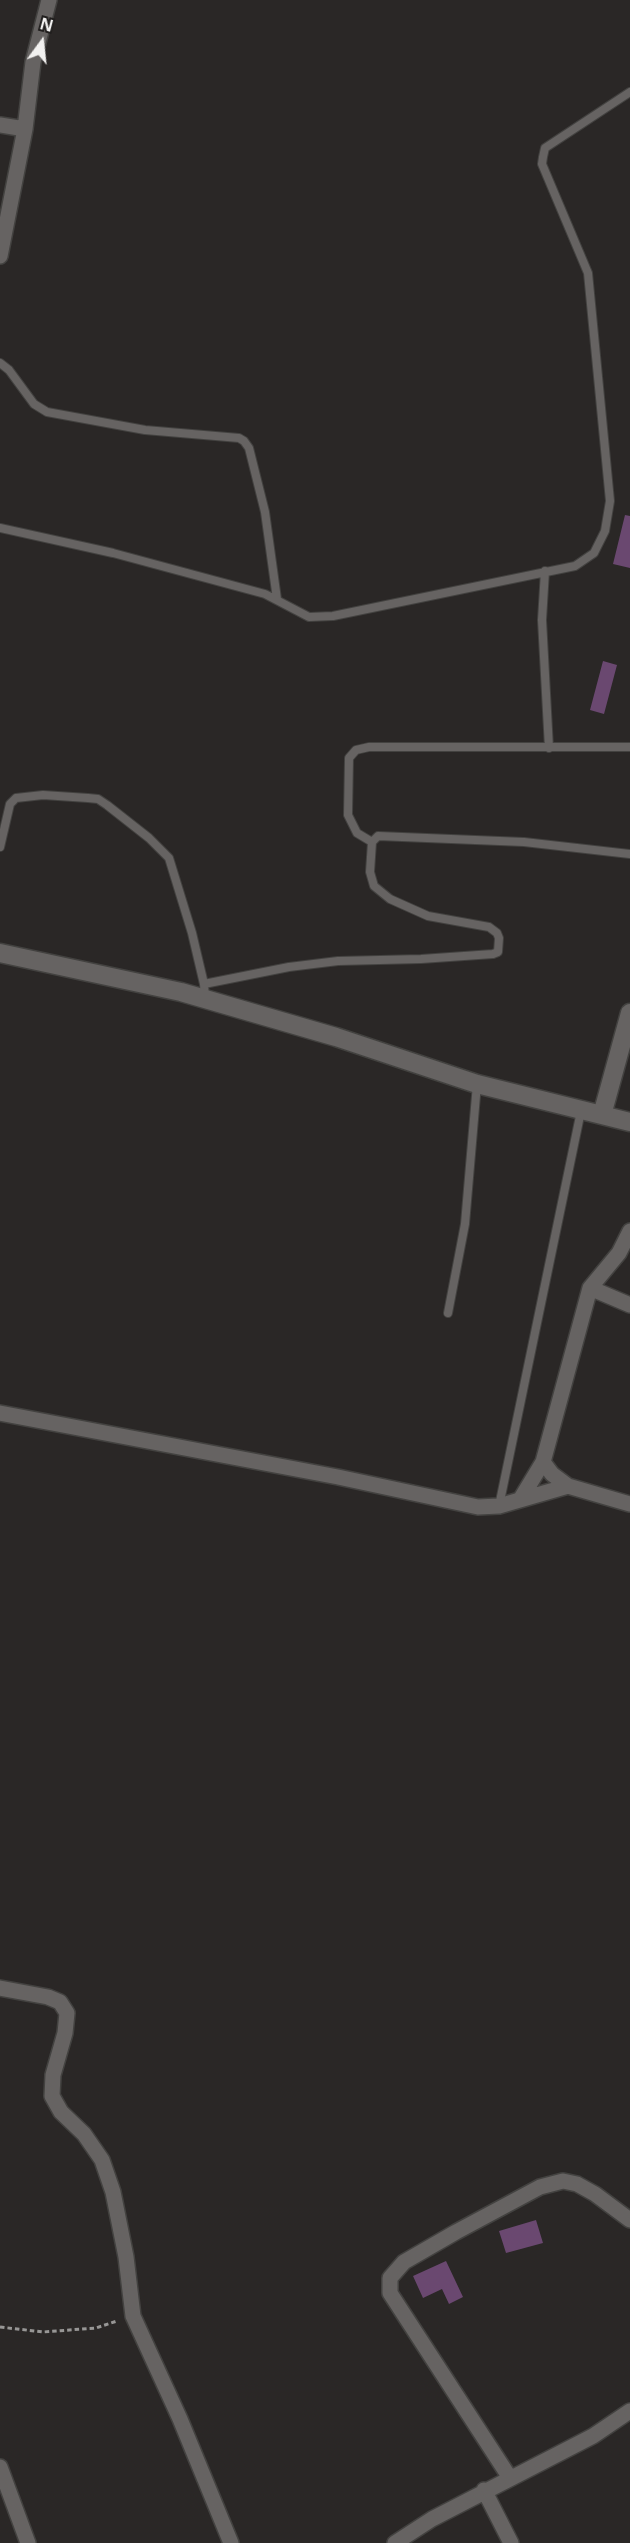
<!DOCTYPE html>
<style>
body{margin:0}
#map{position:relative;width:630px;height:2543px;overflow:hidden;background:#2a2726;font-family:"Noto Sans",sans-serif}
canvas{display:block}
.north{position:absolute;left:12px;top:12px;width:60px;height:60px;-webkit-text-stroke:4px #201e1d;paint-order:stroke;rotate:15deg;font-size:16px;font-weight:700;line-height:24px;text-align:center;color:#f2f1f0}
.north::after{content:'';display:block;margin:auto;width:21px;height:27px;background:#f2f1f0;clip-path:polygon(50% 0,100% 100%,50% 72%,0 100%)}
</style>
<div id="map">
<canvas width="630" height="2543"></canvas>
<div class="north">N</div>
</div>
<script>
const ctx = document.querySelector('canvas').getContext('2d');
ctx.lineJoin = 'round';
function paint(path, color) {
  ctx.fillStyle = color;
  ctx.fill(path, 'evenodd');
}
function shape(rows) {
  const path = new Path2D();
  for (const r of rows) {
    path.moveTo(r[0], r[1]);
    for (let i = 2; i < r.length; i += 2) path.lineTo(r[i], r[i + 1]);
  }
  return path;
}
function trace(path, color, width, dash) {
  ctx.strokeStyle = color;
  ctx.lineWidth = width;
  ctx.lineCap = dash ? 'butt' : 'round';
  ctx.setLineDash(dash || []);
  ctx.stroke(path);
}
paint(shape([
 [625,515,630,516,630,568,613,564],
 [603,661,617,665,604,714,590,710],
 [536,2220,543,2243,506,2253,499,2231],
 [446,2261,463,2297,449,2304,442,2289,423,2298,413,2276]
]), '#6a4870');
const lane = shape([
 [0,363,9,370,34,404,47,412,145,430,239,438,244,441,249,448,265,512,277,599],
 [0,528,113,553,265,594,309,617,333,616,575,566,594,553,605,531,610,501,588,273,542,164,543,157,545,148,630,92],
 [545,571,542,620,549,748],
 [372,842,357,833,348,815,349,758,356,750,369,747,630,747],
 [0,847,10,804,16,798,43,795,88,798,98,799,107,805,149,838,169,858,192,933,204,984,205,998],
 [204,984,289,967,338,961,421,959,493,954,498,952,499,938,497,933,489,927,428,916,390,899,374,886,370,872,372,842,378,836,524,842,630,854],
 [448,1313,465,1224,477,1084],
 [499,1506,581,1111]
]);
const street = shape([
 [0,125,25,129],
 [0,256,25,129,33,62,49,0],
 [630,1231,619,1253,590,1288,543,1462,552,1474,568,1486,630,1504],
 [590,1288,630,1305],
 [0,1413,338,1477,478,1507,499,1506,568,1486],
 [520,1500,543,1462],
 [0,1988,48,1997,60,2002,67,2013,65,2033,53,2075,52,2096,61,2112,84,2134,102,2160,113,2192,126,2257,133,2316,180,2419,231,2543],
 [0,2467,28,2543],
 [510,2478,390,2293,390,2278,404,2262,456,2232,540,2187,563,2181,577,2184,595,2194,630,2220],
 [484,2490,511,2543],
 [395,2543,432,2519,593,2436,630,2411]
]);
const secondary = shape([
 [0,953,181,992,336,1037,477,1084,630,1122],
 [602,1115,630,1013]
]);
trace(lane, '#434240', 10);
trace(street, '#434240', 18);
trace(secondary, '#434240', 21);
trace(shape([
 [0,2327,43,2332,96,2328,117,2321]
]), '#979695', 3, [4.5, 3]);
trace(lane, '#666362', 8);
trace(street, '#666362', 15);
trace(secondary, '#666362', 18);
</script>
